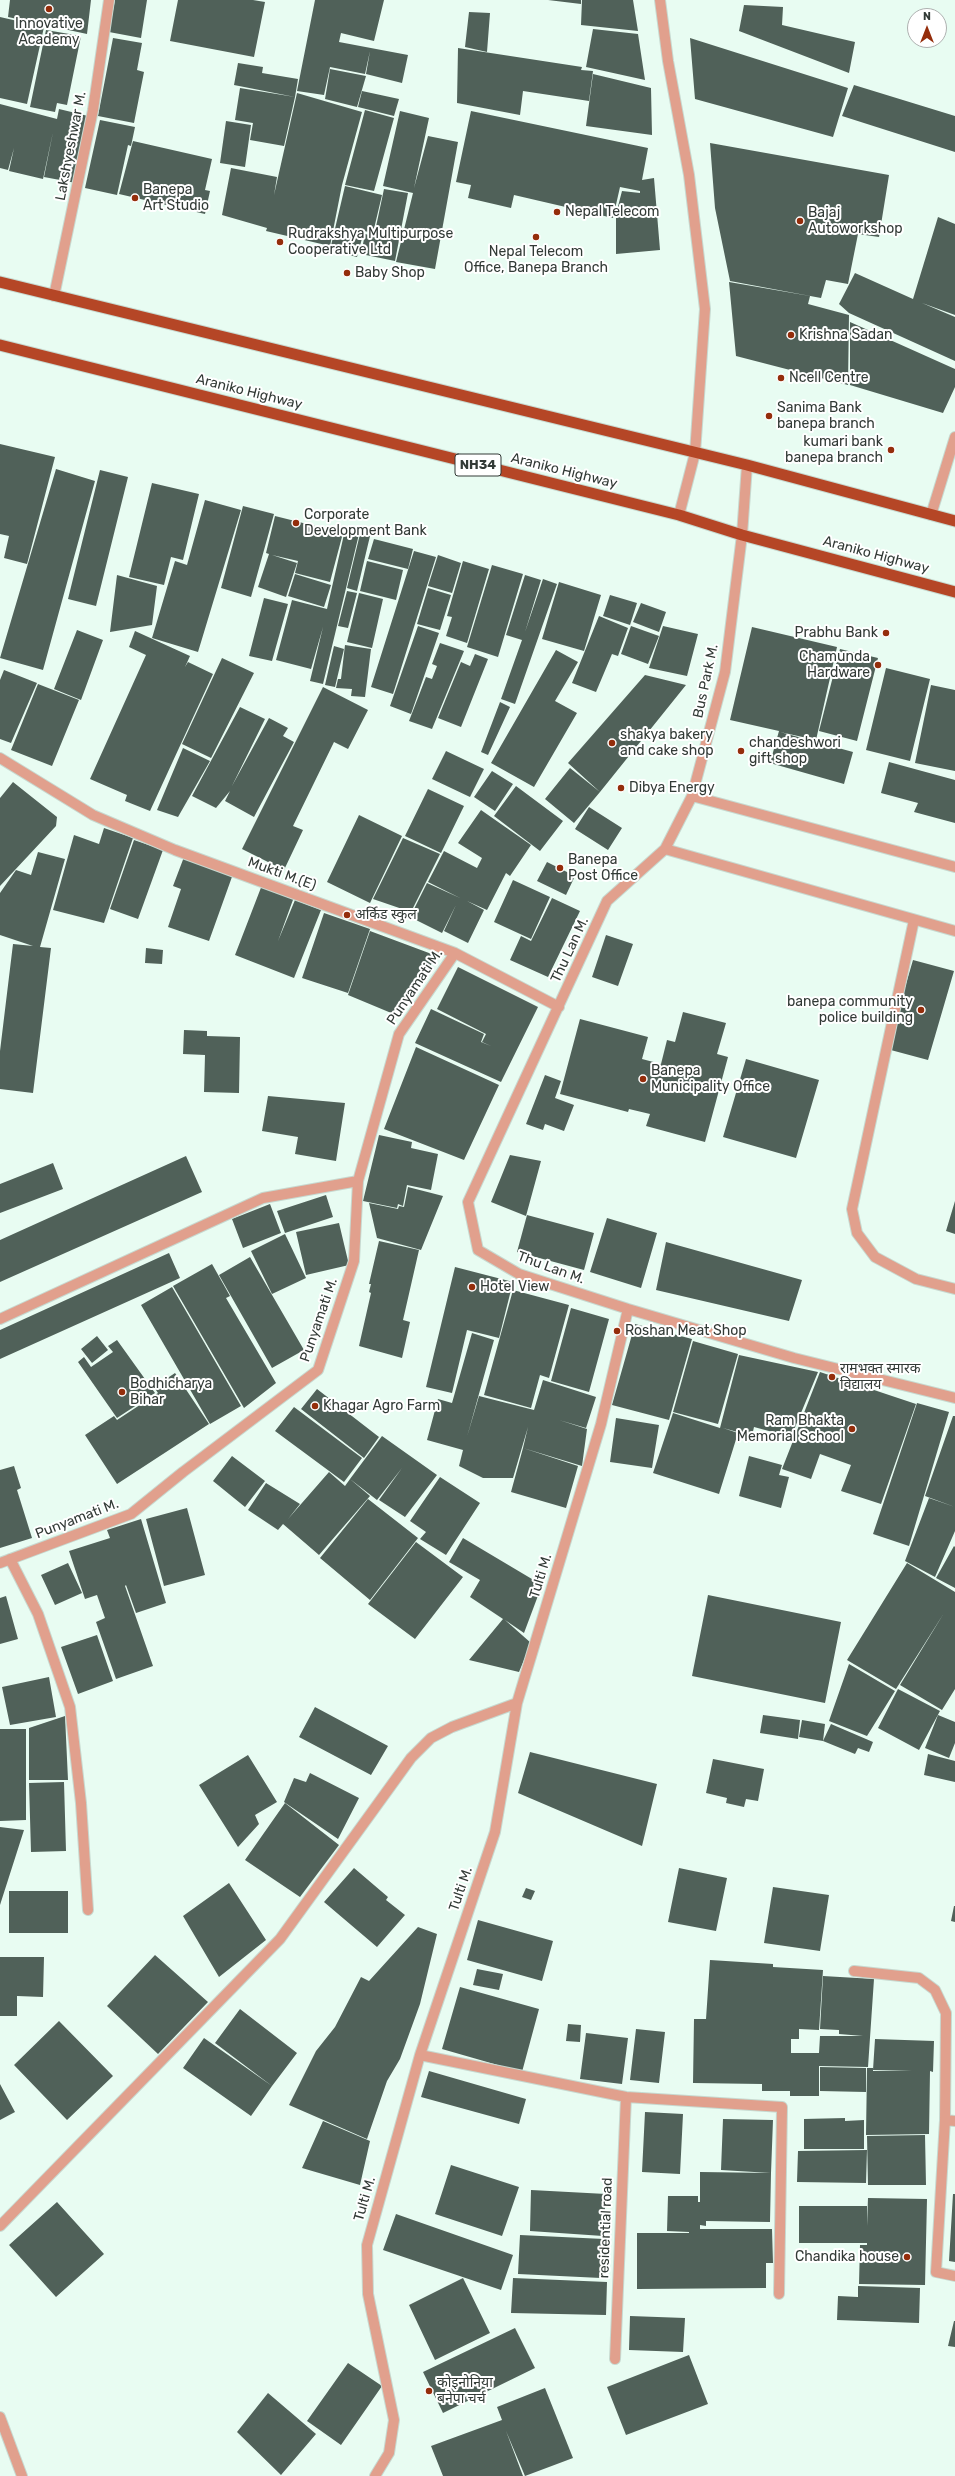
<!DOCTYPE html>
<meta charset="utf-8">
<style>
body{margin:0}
#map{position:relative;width:955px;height:2476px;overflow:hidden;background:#e8fcf2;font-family:Rubik,sans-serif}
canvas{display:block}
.north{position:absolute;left:907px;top:8px;width:40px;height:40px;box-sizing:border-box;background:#fff;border:1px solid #adb0af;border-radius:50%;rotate:0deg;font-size:11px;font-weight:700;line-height:16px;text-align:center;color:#323a36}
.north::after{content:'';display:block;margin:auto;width:14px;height:18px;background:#942d0b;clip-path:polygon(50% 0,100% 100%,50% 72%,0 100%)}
</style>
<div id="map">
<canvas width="955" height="2476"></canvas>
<div class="north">N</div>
</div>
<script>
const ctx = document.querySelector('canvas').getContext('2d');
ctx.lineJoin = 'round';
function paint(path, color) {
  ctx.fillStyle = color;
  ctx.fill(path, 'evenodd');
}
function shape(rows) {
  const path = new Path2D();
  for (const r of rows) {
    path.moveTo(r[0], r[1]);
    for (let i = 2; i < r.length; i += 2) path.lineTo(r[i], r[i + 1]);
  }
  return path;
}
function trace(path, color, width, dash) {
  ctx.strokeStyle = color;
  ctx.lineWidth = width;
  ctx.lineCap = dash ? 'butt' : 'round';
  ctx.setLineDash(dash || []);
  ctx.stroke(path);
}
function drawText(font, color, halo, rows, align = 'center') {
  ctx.font = font + ' Rubik,"Noto Sans Devanagari",sans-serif';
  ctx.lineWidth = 4;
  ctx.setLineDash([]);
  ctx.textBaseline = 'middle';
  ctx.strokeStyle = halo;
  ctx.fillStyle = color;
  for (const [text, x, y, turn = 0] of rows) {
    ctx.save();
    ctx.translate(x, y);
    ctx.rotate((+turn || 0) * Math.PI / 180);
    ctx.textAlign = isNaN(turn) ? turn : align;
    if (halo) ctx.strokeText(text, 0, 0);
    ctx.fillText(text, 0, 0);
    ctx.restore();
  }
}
paint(shape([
 [10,0,91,0,87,34,8,17],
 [115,0,147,0,141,38,109,32],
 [178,0,253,0,265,2,254,57,170,41],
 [315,0,384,0,374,41,341,33,339,42,408,55,402,83,366,74,370,51,365,74,330,67,324,95,297,91],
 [548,0,581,0,581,4],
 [582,0,633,0,638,31,581,25],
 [744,5,783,7,782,25,855,42,849,73,739,31],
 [469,12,490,13,487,52,465,47],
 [0,17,44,27,27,104,0,98],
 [593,29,638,34,645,80,586,67],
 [46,30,81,36,67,105,57,103,55,112,30,107],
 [113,38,142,43,137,70,144,72,134,123,98,116],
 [690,38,848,88,833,137,695,99],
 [458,48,582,67,581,70,593,71,589,101,523,91,520,115,457,103],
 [238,63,263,67,262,73,298,79,295,97,234,85],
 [330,69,366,76,357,107,325,99],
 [593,74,651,88,652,135,586,126],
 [854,85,955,116,955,152,842,116],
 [240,88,295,97,284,146,250,140,253,123,235,120],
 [362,91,399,99,394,116,358,107],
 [297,93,362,112,342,185,330,246,266,231,267,228,222,215,231,168,277,177,274,195],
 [0,104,57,119,59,109,88,116,76,183,44,177,53,132,43,179,9,171,14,148,8,170,0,168],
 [365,110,394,118,374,191,345,185],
 [400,111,429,118,414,188,428,136,458,142,435,269,396,262,413,193,383,186],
 [471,111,648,148,642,180,654,178,660,250,616,254,616,214,622,191,640,193,640,191,620,187,613,218,514,195,511,208,468,198,471,185,456,182],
 [100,120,135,127,131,146,128,145,117,195,85,188],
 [226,121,251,125,245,167,220,163],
 [133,141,212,159,205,190,210,191,205,214,119,194],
 [710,143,889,175,879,237,858,234,848,284,826,280,821,298,730,281,715,208],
 [345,186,382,195,373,233,364,231,357,257,330,250],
 [384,189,408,193,395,261,361,254,365,234,374,236],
 [938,217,955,224,955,315,922,303,955,317,955,361,849,313,839,304,855,273,913,299],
 [729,282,810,296,808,304,849,315,848,385,736,356],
 [850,322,955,369,955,387,943,413,850,385],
 [0,444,55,457,27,564,4,558,9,536,0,534],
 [56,469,95,481,43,670,0,658],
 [100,470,128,477,96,606,68,599],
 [152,483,199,494,183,560,171,557,164,585,129,577],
 [205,500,241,510,198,652,152,638,175,561,187,565],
 [243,506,274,514,251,597,221,588],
 [275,516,343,533,330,582,295,573,298,561,272,555,297,563,286,597,258,587,269,554,266,553],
 [345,530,359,534,323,684,310,681,323,627,311,669,276,660,292,600,327,609],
 [360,534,370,536,357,591,347,588],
 [374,539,413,549,408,569,368,559],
 [414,551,436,557,393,694,371,687],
 [438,555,461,563,452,593,428,586],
 [367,561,403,570,396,600,360,591],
 [463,561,489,569,467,643,446,636,452,617,447,616],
 [492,565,523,574,498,657,467,647],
 [295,574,331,585,324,607,288,596],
 [117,575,157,586,152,625,110,632],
 [525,575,541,580,525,632,543,579,557,584,515,704,501,699,522,640,506,635],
 [559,582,601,595,584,651,542,639],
 [428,588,451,595,440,630,417,624],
 [347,591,357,593,348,628,338,626],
 [359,593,383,599,372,648,347,642],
 [610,595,637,603,630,625,603,616],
 [264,598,288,604,272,661,249,656],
 [641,603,666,612,659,632,633,622],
 [599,616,628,628,618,656,612,654,596,692,572,683],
 [418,626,439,633,411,714,390,706],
 [631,626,659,636,648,664,621,654],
 [663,626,698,634,687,676,649,668],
 [752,627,837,647,816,740,780,732,853,752,844,784,770,763,779,731,730,720],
 [77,630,103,640,81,700,54,689],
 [135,631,190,656,185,667,188,662,213,674,150,811,125,801,127,795,90,779,146,655,129,647],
 [440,643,464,651,432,729,409,721,426,677,432,679,437,666,432,664],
 [345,645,371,649,365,697,351,696,352,689,336,688,338,679,341,679],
 [334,646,344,649,335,687,325,685],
 [840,649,878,658,857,741,819,731],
 [556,650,578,662,555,701,577,713,534,787,491,763],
 [475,654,488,659,461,727,438,718,461,662,470,666],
 [222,658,254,673,211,758,182,744],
 [886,668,930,679,910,761,866,750],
 [4,670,37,683,11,743,0,739,0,680],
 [645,675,686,685,600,792,568,763],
 [38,684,79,700,52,766,11,750],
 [931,685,955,690,955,771,915,763],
 [323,687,368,710,348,749,334,742,293,826,303,830,284,870,242,849],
 [500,702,510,707,488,755,481,752],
 [240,707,265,719,232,786,269,718,288,728,283,736,294,742,254,817,225,801,230,791,216,808,192,796],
 [183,748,210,761,178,817,157,810],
 [446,751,484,769,470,797,432,779],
 [889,762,955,780,955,823,914,812,918,803,881,793],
 [570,768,600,792,574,823,545,799],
 [492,771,513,784,495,811,474,797],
 [13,782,57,817,56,826,0,886,0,798],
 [516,786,563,821,540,851,494,816],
 [428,789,464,806,441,853,405,836],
 [589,807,622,828,608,850,575,829],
 [481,810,531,845,510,876,506,873,487,910,467,901,484,910,468,943,444,931,456,905,442,933,410,917,427,883,460,898,428,882,444,851,477,868,482,858,458,843],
 [359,815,402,836,370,903,327,882],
 [104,828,133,838,104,923,53,910,74,835,99,844],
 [403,838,440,854,411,912,373,899],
 [134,840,163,850,138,919,110,909],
 [38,852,65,859,40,947,51,948,33,1093,0,1089,0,1051,13,944,33,946,0,935,0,893,16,870,31,875],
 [184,857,233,874,209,941,168,927,181,889,173,886],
 [547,862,575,876,566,895,537,881],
 [513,880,550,897,531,939,494,922],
 [262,885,294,897,278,941,295,900,321,910,294,978,235,955],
 [552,898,580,911,548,977,510,960,521,936,531,941],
 [324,913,370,929,348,993,302,978],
 [370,931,437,956,396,1015,348,995],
 [606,935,633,944,618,986,592,977],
 [146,948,163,950,162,964,145,963],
 [913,960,954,971,928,1060,887,1049],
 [458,967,538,1007,501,1082,415,1043,431,1009,484,1034,481,1042,491,1046,482,1042,486,1034,437,1009],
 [683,1012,726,1023,717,1054,728,1057,705,1142,646,1126,650,1114,629,1109,628,1112,560,1094,580,1019,648,1037,642,1059,661,1064,667,1040,675,1042],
 [184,1030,207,1031,207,1036,240,1037,239,1093,204,1092,205,1055,183,1054],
 [416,1047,499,1085,464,1160,384,1129],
 [746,1059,819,1080,796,1158,723,1137],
 [545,1075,561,1081,555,1098,574,1105,564,1131,545,1124,543,1130,526,1124],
 [268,1096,345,1103,336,1161,295,1154,298,1137,262,1131],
 [379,1135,412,1142,411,1148,438,1154,431,1190,407,1185,403,1206,398,1204,397,1208,363,1201],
 [510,1155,541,1161,526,1216,491,1202],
 [186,1156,202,1192,0,1282,0,1240],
 [53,1163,63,1189,0,1213,0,1184],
 [408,1187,443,1196,421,1250,377,1238,369,1203,398,1209,399,1206,404,1207],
 [326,1195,333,1217,285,1233,277,1211],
 [955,1201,955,1234,946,1231],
 [270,1204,281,1233,243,1248,232,1219],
 [527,1215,594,1233,584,1270,517,1252],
 [607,1218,657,1233,641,1288,590,1272],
 [339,1223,349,1265,306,1275,296,1232],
 [285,1234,306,1278,272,1294,251,1251],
 [379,1241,419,1250,403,1320,410,1322,402,1358,359,1346,371,1293,369,1292,371,1284,369,1284],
 [666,1242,802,1280,789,1321,656,1290],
 [169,1253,180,1278,0,1359,0,1330],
 [250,1257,304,1350,272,1368,219,1275],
 [212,1264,230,1296,226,1298,276,1383,244,1408,173,1286],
 [455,1267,513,1282,499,1338,467,1330,452,1393,426,1387],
 [172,1287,241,1406,210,1424,141,1305],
 [513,1290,569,1305,549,1378,540,1375,531,1408,484,1395],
 [571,1308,609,1319,589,1392,551,1381],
 [635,1324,692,1339,669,1420,612,1405],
 [472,1333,494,1340,467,1437,479,1396,534,1410,543,1380,596,1397,586,1428,559,1420,587,1429,582,1466,523,1448,528,1427,513,1478,483,1478,459,1466,463,1450,427,1440,438,1399,452,1403],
 [97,1336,108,1350,92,1363,81,1349],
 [117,1340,155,1393,117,1418,78,1362,84,1357,91,1367,113,1352,108,1346],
 [693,1341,738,1354,718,1424,673,1412],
 [739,1355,818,1372,791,1437,754,1427,752,1436,723,1428,738,1433,719,1494,653,1473,673,1413,720,1428],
 [820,1372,916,1404,881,1504,841,1491,851,1465,820,1454,811,1479,782,1469],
 [175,1373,209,1424,117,1484,85,1435,114,1416,117,1420,158,1393,154,1387],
 [317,1389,379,1437,364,1458,301,1409],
 [917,1403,949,1412,909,1546,873,1534],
 [294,1407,362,1458,344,1482,275,1431],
 [953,1416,955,1416,955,1507,925,1496],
 [616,1418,659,1425,652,1468,610,1462],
 [382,1436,437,1475,405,1517,379,1500,402,1468,377,1500,350,1479],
 [523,1448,578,1466,566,1508,511,1492],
 [232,1456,265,1481,245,1507,213,1481],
 [749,1456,782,1465,779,1475,789,1477,781,1508,739,1496],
 [14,1466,21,1488,17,1490,32,1538,0,1548,0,1470],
 [329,1472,345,1486,350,1479,370,1496,319,1555,283,1524,278,1530,248,1510,266,1483,300,1504,288,1519],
 [440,1477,480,1503,446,1555,420,1539,426,1532,410,1521],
 [929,1498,955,1507,955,1531,935,1577,905,1561],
 [368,1499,418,1538,370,1600,320,1558],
 [187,1508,205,1575,164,1586,146,1519],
 [141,1519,166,1603,136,1613,126,1585,125,1586,153,1666,116,1679,96,1622,105,1618,97,1595,85,1599,69,1551,110,1538,107,1530],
 [463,1538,542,1585,524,1633,505,1620,531,1643,519,1672,469,1660,503,1619,470,1597,480,1580,449,1562],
 [416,1542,463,1577,415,1639,368,1604],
 [954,1546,955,1547,955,1588,936,1578],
 [68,1563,82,1593,55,1605,41,1575],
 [907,1563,955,1592,955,1689,942,1710,900,1685,944,1613,896,1689,847,1660],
 [708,1595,841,1622,825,1703,692,1676],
 [6,1596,18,1639,0,1644,0,1598],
 [97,1635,113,1681,78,1694,61,1647],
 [849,1664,895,1691,867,1736,829,1721],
 [49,1677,56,1717,10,1725,2,1687],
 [898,1689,940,1711,919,1750,878,1728],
 [315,1707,388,1746,371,1775,299,1737],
 [763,1715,800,1720,798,1739,760,1733],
 [938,1715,955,1722,955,1743,949,1758,925,1748],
 [65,1716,68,1780,29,1780,29,1728],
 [802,1720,825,1724,823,1741,799,1737],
 [831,1724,873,1742,869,1752,858,1748,855,1754,823,1741],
 [0,1729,26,1729,26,1820,0,1821],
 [530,1752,657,1784,642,1846,518,1793],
 [928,1754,955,1761,955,1782,924,1775],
 [248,1755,277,1802,255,1815,259,1824,238,1847,199,1785],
 [713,1759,764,1769,758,1801,746,1799,744,1807,726,1803,727,1798,706,1793],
 [310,1773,359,1798,338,1839,284,1802,294,1778,306,1782],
 [64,1782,66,1851,31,1852,29,1783],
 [285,1803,339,1845,300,1897,245,1860],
 [0,1827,24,1830,0,1905],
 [354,1868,388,1897,386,1900,405,1915,377,1947,324,1902],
 [679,1868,727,1878,716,1931,668,1922],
 [229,1883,266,1940,219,1977,183,1916],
 [773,1887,829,1895,820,1951,764,1943],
 [526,1888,535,1891,531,1900,522,1897],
 [9,1891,68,1891,68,1933,9,1933],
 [954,1906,955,1906,955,1922,951,1921],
 [478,1920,553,1941,542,1981,467,1960],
 [418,1927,437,1934,420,2004,400,2059,387,2081,367,2139,289,2105,316,2051,335,2027,361,1977,369,1981],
 [155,1955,208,2002,158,2054,107,2006],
 [0,1957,44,1957,43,1997,17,1996,17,2016,0,2016],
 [710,1960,773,1964,773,1967,823,1970,819,2030,799,2029,799,2039,791,2039,791,2053,819,2053,820,2036,863,2036,839,2034,839,2030,820,2029,823,1976,874,1979,868,2067,819,2066,819,2096,790,2096,790,2091,762,2091,762,2084,693,2083,694,2019,706,2019],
 [477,1969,503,1974,499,1990,473,1985],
 [460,1987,539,2009,522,2072,442,2049],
 [240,2009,297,2053,272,2086,215,2043],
 [59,2021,113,2076,67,2120,14,2065],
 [568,2024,581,2025,580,2042,566,2041],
 [636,2029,665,2032,659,2083,630,2080],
 [586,2033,628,2038,622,2084,580,2079],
 [204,2038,272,2086,251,2116,183,2068],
 [875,2039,934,2041,933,2072,930,2071,929,2134,866,2135,867,2068,873,2068,873,2074,873,2071,912,2071,873,2070],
 [820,2067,866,2068,866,2092,820,2091],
 [429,2071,526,2099,519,2124,421,2097],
 [0,2084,15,2112,0,2120],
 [645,2112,683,2114,680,2174,642,2172],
 [845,2118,845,2121,864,2120,864,2149,804,2149,804,2119],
 [723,2119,773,2120,771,2173,721,2170],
 [323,2121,370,2141,360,2185,302,2168],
 [925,2135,926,2185,868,2185,867,2136],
 [867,2150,866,2183,797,2182,798,2151],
 [451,2165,519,2187,502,2236,435,2214],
 [700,2172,771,2173,770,2222,706,2221,706,2226,700,2225,700,2229,772,2229,773,2263,766,2263,766,2288,637,2289,637,2233,689,2233,689,2238,695,2238,689,2238,689,2232,667,2231,668,2196,698,2196,698,2202,708,2202,700,2202],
 [531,2190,606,2194,603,2236,530,2231],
 [953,2194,955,2194,955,2262,949,2261],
 [868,2198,927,2199,925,2285,859,2284,860,2245,867,2245,867,2243,799,2243,799,2206,867,2206,867,2226],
 [57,2202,104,2254,56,2297,9,2245],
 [396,2214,513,2255,501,2290,383,2250],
 [520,2235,604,2239,601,2278,518,2274],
 [463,2278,490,2333,435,2360,409,2305],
 [513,2278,607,2282,606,2315,511,2313],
 [858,2286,920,2288,919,2323,837,2320,838,2296,858,2297],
 [630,2316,685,2318,683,2352,629,2350],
 [954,2321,955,2321,955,2347,948,2346],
 [515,2328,535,2368,443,2413,423,2372],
 [689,2355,708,2404,626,2435,607,2387],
 [348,2363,382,2386,341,2445,307,2421],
 [545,2388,573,2458,525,2476,506,2431,523,2476,443,2476,431,2446,502,2420,497,2407],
 [268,2393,316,2434,281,2475,237,2432]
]), '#506159');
const service = shape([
 [914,920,852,1209,857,1233,875,1257,916,1279,955,1289]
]);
const minor = shape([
 [660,0,668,61,689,175,705,309,695,453,679,515],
 [54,296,93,110,109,0],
 [747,465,742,535,725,672,692,796,955,867],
 [931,515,955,437],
 [0,758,93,815,175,850,455,953,559,1007],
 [692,796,665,849,607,901,468,1202,478,1250,519,1274,628,1309,794,1358,955,1398],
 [665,849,955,931],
 [0,1319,263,1198,358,1181],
 [10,1559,38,1614,70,1707,81,1803,88,1910],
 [0,1563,131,1514,183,1472,318,1370,354,1261,358,1181,399,1034,455,953],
 [854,1971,919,1978,935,1990,946,2013,945,2120,936,2272,955,2276],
 [420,2055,626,2097,782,2107,779,2294],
 [945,2120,955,2121],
 [0,2226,280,1939,411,1758,431,1738,452,1727,517,1703],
 [615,2359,626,2097],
 [0,2417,22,2476],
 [375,2476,389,2453,394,2420,368,2294,367,2245,420,2055,495,1832,517,1703,601,1424,628,1309]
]);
const trunk = shape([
 [0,282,747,465,955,521],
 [0,345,679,515,742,535,955,592]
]);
trace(service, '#c7d9d0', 12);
trace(minor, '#c7d9d0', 12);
trace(trunk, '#c7d9d0', 13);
trace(service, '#e1a08d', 10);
trace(minor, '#e1a08d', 10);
trace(trunk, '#b54626', 11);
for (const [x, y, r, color] of [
 [49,9,4,"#942d0b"],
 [135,198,4,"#942d0b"],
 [557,212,4,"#942d0b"],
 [800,221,4,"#942d0b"],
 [536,237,4,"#942d0b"],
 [280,242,4,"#942d0b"],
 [347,273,4,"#942d0b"],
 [791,335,4,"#942d0b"],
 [781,378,4,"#942d0b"],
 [769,416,4,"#942d0b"],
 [891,450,4,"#942d0b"],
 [296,523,4,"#942d0b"],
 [886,633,4,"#942d0b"],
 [878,665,4,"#942d0b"],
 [612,743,4,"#942d0b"],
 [741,751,4,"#942d0b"],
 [621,788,4,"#942d0b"],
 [560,868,4,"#942d0b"],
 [347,915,4,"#942d0b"],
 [921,1010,4,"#942d0b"],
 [643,1079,4,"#942d0b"],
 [472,1287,4,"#942d0b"],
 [617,1331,4,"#942d0b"],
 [832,1377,4,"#942d0b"],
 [122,1392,4,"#942d0b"],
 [315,1406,4,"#942d0b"],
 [852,1429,4,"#942d0b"],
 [907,2257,4,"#942d0b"],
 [429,2391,4,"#942d0b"]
]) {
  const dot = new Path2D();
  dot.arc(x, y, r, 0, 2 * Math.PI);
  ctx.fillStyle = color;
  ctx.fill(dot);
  trace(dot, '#fff', 1.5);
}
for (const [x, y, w] of [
 [478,465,46]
]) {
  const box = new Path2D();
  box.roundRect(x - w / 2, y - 11, w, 22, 3);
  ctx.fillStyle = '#fff';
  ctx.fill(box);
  trace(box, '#323a36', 1);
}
drawText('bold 13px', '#323a36', null, [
 ["NH34",478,465]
]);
drawText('14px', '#323a36', '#fff', [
 ["Innovative",49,24,"center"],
 ["Academy",49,40,"center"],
 ["Banepa",143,190],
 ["Art Studio",143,206],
 ["Nepal Telecom",565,212],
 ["Bajaj",808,213],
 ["Autoworkshop",808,229],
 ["Rudrakshya Multipurpose",288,234],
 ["Cooperative Ltd",288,250],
 ["Nepal Telecom",536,252,"center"],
 ["Office, Banepa Branch",536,268,"center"],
 ["Baby Shop",355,273],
 ["Krishna Sadan",799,335],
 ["Ncell Centre",789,378],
 ["Sanima Bank",777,408],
 ["banepa branch",777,424],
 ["kumari bank",883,442,"right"],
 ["banepa branch",883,458,"right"],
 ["Corporate",304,515],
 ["Development Bank",304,531],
 ["Prabhu Bank",878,633,"right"],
 ["Chamunda",870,657,"right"],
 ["Hardware",870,673,"right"],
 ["shakya bakery",620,735],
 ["and cake shop",620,751],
 ["chandeshwori",749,743],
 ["gift shop",749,759],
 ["Dibya Energy",629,788],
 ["Banepa",568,860],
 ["Post Office",568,876],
 ["अर्किड स्कुल",355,915],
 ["banepa community",913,1002,"right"],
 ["police building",913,1018,"right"],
 ["Banepa",651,1071],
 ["Municipality Office",651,1087],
 ["Hotel View",480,1287],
 ["Roshan Meat Shop",625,1331],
 ["रामभक्त स्मारक",840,1369],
 ["विद्यालय",840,1385],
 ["Bodhicharya",130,1384],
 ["Bihar",130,1400],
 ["Khagar Agro Farm",323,1406],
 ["Ram Bhakta",844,1421,"right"],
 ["Memorial School",844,1437,"right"],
 ["Chandika house",899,2257,"right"],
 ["कोइनोनिया",437,2383],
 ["बनेपा चर्च",437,2399]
], 'left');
drawText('14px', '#323a36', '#fff', [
 ["Lakshyeshwar M.",71,146,-79],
 ["Araniko Highway",249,392,14],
 ["Araniko Highway",564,471,14],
 ["Araniko Highway",876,555,15],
 ["Bus Park M.",706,681,-78],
 ["Mukti M.(E)",282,874,20],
 ["Thu Lan M.",570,950,-65],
 ["Punyamati M.",415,987,-56],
 ["Thu Lan M.",551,1268,20],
 ["Punyamati M.",319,1320,-71],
 ["Punyamati M.",77,1519,-21],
 ["Tulti M.",541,1576,-73],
 ["Tulti M.",461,1889,-71],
 ["Tulti M.",365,2199,-74],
 ["residential road",606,2228,-88]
]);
</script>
